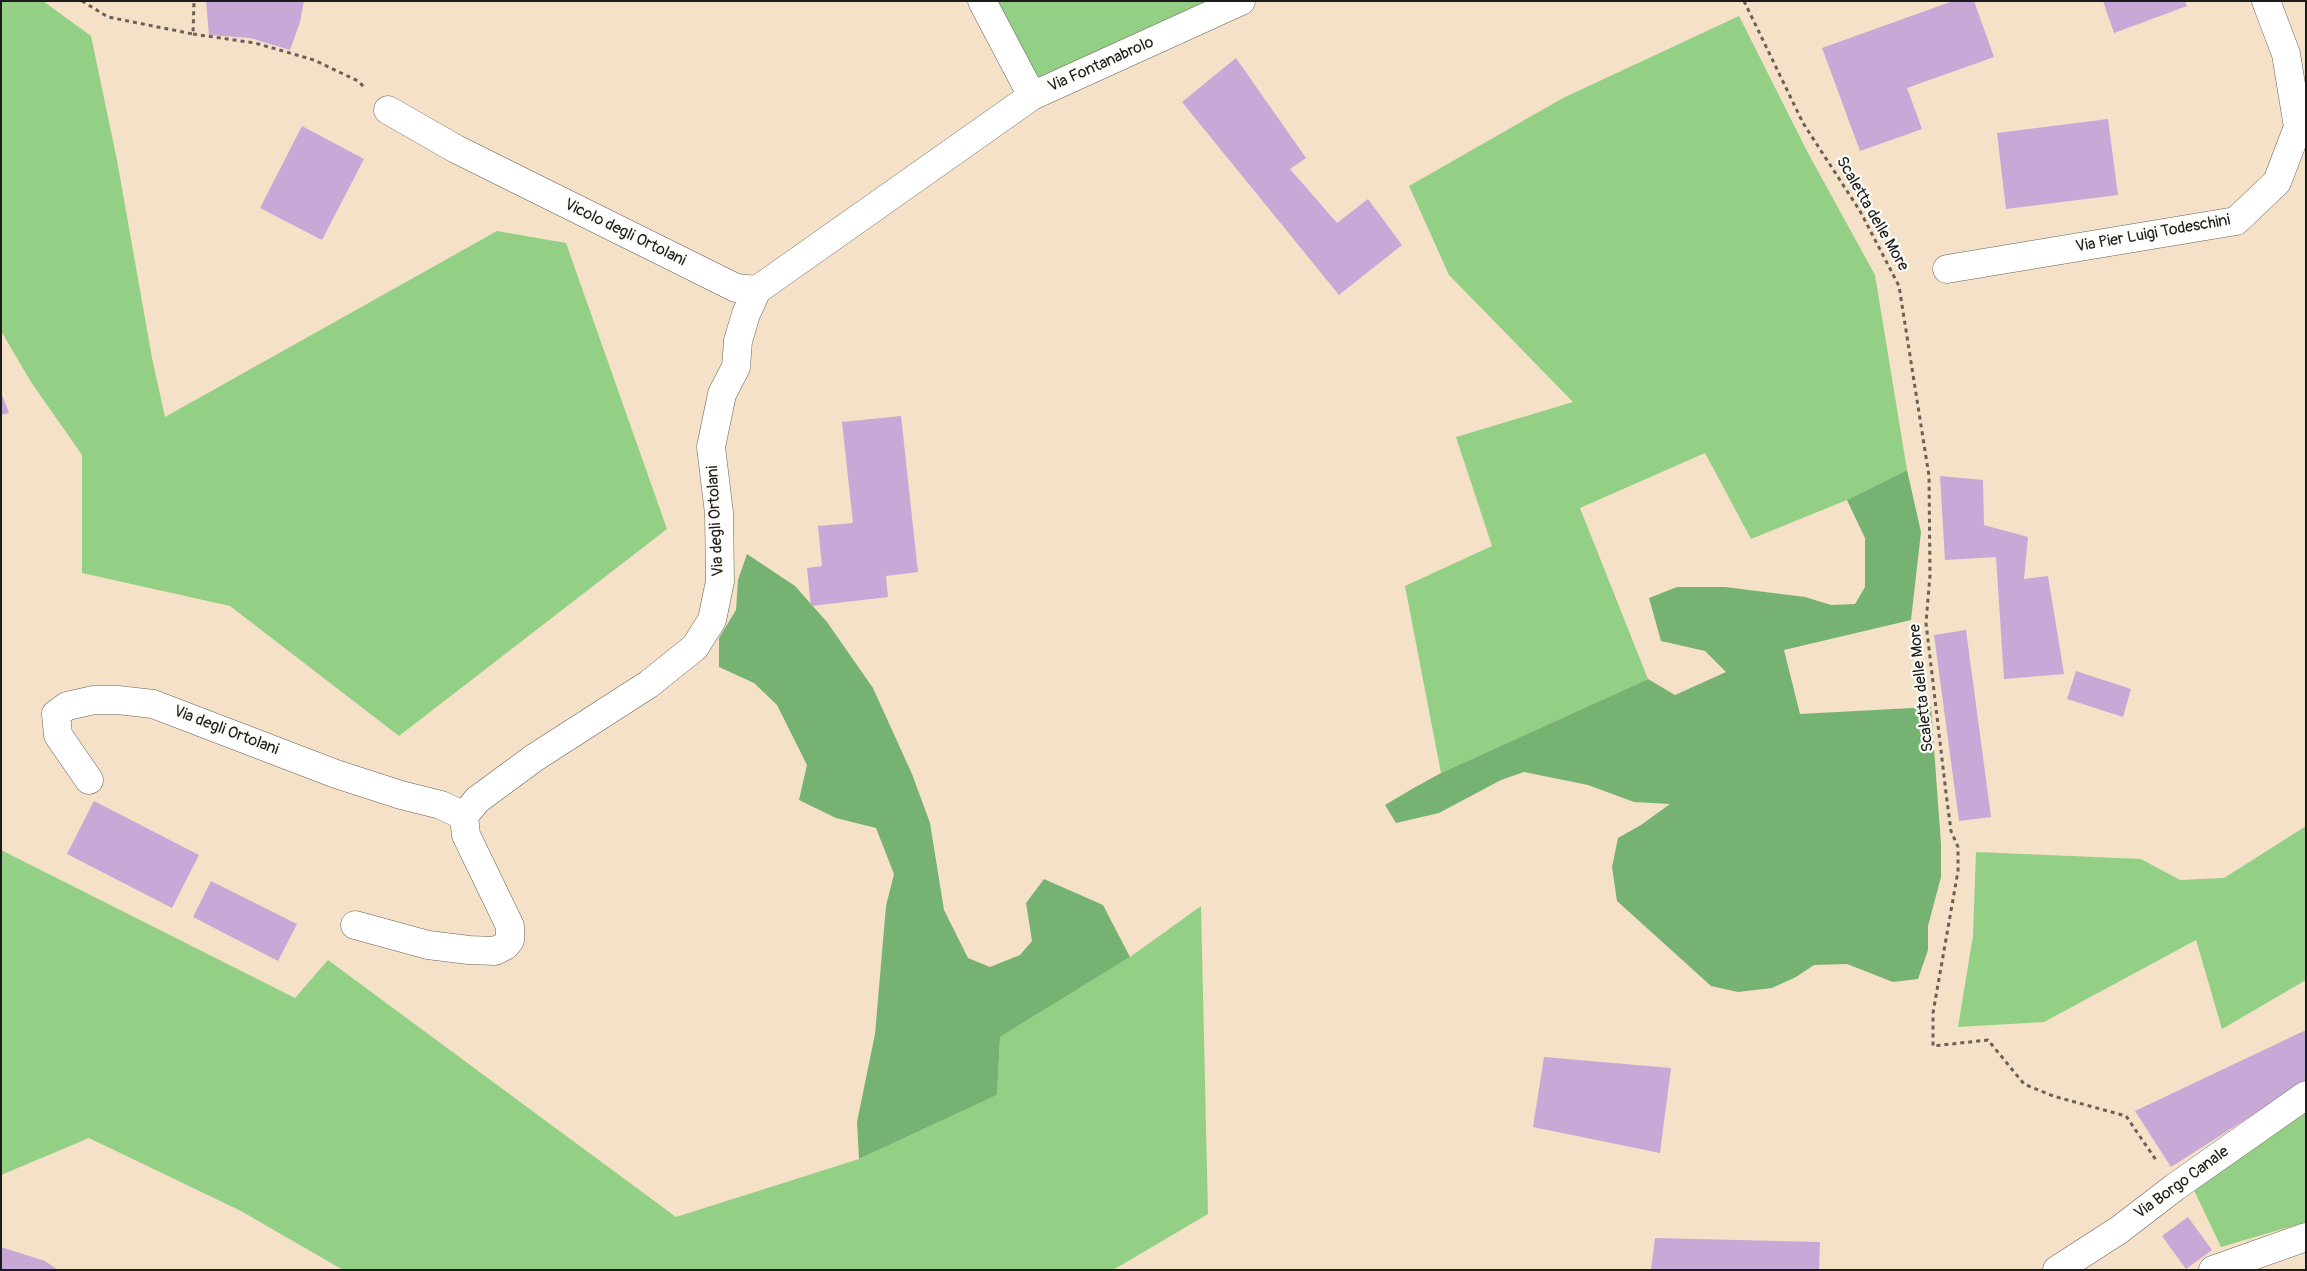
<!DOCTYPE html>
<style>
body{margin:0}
#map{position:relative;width:2307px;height:1271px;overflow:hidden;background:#f5e1c8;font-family:Pangolin,sans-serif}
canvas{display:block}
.frame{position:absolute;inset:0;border:2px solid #1c1c1c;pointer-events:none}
</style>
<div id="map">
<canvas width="2307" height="1271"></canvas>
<div class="frame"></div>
</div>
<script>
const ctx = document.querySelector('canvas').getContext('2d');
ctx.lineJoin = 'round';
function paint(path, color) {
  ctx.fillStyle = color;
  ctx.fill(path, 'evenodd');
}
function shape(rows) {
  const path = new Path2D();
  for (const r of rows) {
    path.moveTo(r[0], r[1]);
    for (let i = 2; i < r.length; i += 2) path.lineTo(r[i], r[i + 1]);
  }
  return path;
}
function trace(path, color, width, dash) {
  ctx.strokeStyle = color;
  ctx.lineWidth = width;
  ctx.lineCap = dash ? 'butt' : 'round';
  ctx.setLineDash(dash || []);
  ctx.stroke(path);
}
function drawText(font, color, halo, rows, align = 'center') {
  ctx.font = font + ' Pangolin,sans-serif';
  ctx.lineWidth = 4.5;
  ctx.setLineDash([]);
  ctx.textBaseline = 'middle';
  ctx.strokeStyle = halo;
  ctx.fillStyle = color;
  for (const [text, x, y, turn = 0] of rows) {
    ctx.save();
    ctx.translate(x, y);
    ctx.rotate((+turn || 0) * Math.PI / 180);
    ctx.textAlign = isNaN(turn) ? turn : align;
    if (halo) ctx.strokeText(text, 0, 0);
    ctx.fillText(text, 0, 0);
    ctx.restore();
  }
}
paint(shape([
 [1,1,43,1,91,36,117,160,152,358,165,417,497,231,566,243,667,529,399,736,230,606,82,573,82,455,31,382,1,331],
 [996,1,1221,1,1046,80,1033,74],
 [1739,16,1808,153,1875,275,1907,470,1847,500,1751,539,1705,453,1580,508,1648,679,1441,773,1405,586,1492,546,1456,437,1573,402,1449,275,1409,186,1563,98],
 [2306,826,2306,980,2222,1029,2196,940,2044,1022,1958,1027,1973,936,1976,852,2141,859,2180,880,2224,878],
 [1,850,295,998,328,960,676,1217,859,1159,997,1095,1000,1037,1130,957,1201,906,1208,1214,1113,1270,343,1270,241,1211,89,1138,1,1175],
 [2306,1110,2306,1222,2221,1247,2192,1186]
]), '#93d085');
paint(shape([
 [1907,470,1921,532,1911,620,1784,650,1800,714,1931,707,1941,844,1941,877,1928,926,1928,950,1918,979,1893,982,1847,964,1814,965,1796,977,1772,988,1738,992,1711,986,1617,901,1612,867,1618,838,1641,825,1670,804,1634,802,1588,785,1524,772,1501,780,1439,813,1396,823,1385,805,1412,789,1441,773,1648,679,1675,695,1726,672,1705,651,1661,641,1649,598,1677,587,1725,587,1805,597,1831,605,1855,604,1865,587,1865,538,1847,500],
 [747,554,795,586,827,622,873,688,912,774,930,823,944,910,968,958,990,967,1020,955,1032,941,1026,903,1044,879,1103,905,1130,957,1000,1037,997,1095,859,1159,857,1122,875,1034,886,906,894,874,876,828,836,818,799,800,807,765,777,705,754,683,719,667,719,638,736,610,738,580]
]), '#76b272');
paint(shape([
 [206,1,304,1,300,22,290,50,250,38,209,35],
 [1953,1,1974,1,1994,57,1907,88,1922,129,1860,151,1822,48],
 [2103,1,2185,1,2187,6,2114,33],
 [1236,58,1306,158,1290,169,1337,223,1368,199,1402,245,1339,295,1182,102],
 [2108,119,2118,195,2006,209,1997,133],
 [302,126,364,159,322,240,260,208],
 [1,392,9,413,1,415],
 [901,416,918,572,886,576,888,597,811,606,807,568,822,566,818,526,853,523,842,422],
 [1940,476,1983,480,1984,525,2028,537,2024,579,2048,576,2064,674,2004,679,1996,557,1945,560],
 [1966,630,1991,817,1959,821,1934,635],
 [2076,671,2131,689,2123,717,2067,699],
 [94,801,199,855,172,908,67,854],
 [211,881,297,924,278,961,193,917],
 [2306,1030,2306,1081,2171,1167,2135,1111],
 [1544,1057,1671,1068,1660,1153,1533,1127],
 [2188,1217,2212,1250,2186,1269,2162,1236],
 [1655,1238,1820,1242,1819,1270,1651,1270],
 [1,1247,45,1261,58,1270,1,1270]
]), '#c8a8d6');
const minor = shape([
 [982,1,1032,96,1241,1],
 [388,110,456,149,736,288,757,290,1032,96],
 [1947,269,2236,221,2277,182,2298,127,2286,54,2266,1],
 [89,780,58,735,56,714,67,706,94,700,118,700,153,704,336,774,401,795,441,805,464,816],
 [355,925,428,945,469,950,495,951,505,946,510,940,510,926,466,835,464,816,477,800,534,758,649,684,695,647,712,620,720,581,719,513,711,447,722,394,736,367,738,341,746,314,757,290],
 [2057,1270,2119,1230,2175,1187,2306,1095],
 [2213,1270,2306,1237]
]);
trace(minor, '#686158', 29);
trace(shape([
 [82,1,108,17,193,34,194,1],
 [1744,1,1803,123,1860,211,1899,286,1929,476,1930,575,1926,623,1946,793,1951,831,1958,847,1958,871,1933,1013,1933,1046,1988,1040,2024,1084,2053,1096,2126,1116,2156,1160],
 [193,34,255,43,314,60,358,81,364,87]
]), '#686158', 3, [4, 4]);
trace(minor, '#fff', 28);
drawText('16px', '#1c1c1c', '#fdfcf7', [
 ["Via Fontanabrolo",1101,65,-24],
 ["Scaletta delle More",1872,214,60],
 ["Vicolo degli Ortolani",625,233,26],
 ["Via Pier Luigi Todeschini",2153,234,-10],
 ["Via degli Ortolani",716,521,-93],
 ["Scaletta delle More",1922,688,-96],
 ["Via degli Ortolani",226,731,21],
 ["Via Borgo Canale",2182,1183,-36]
]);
</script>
